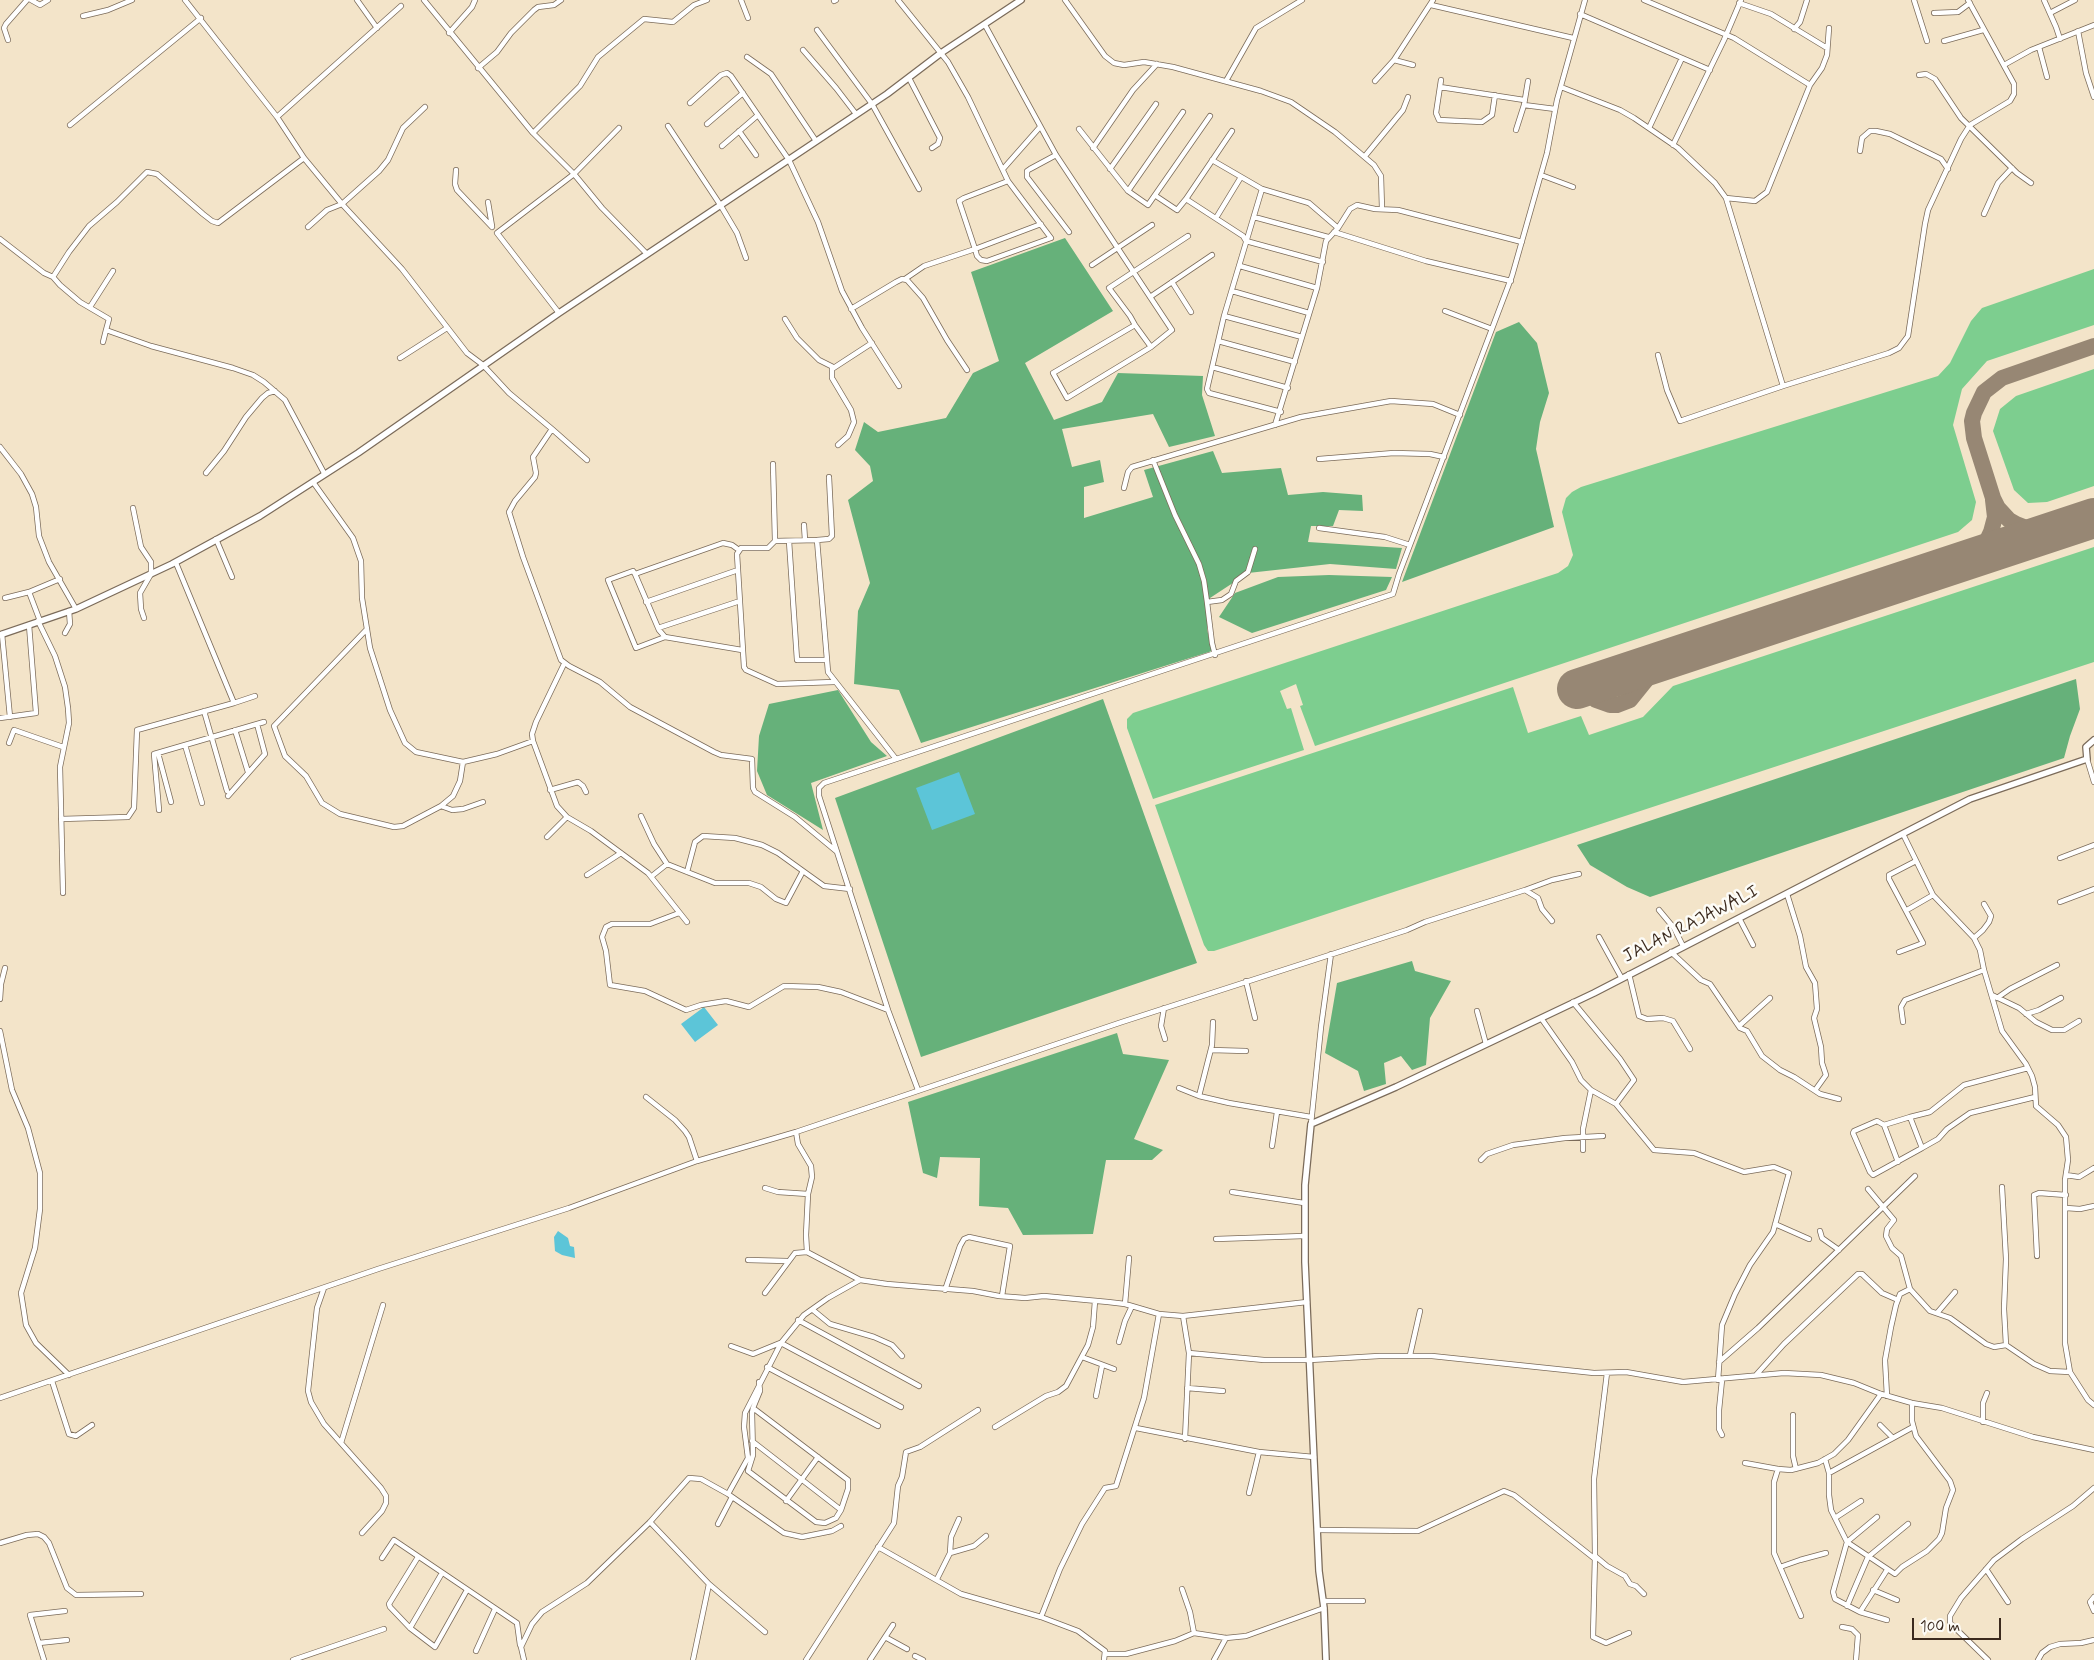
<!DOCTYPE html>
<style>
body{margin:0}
#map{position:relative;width:2094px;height:1660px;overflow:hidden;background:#f3e4c9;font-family:Mynerve,sans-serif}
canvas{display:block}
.scale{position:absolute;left:1912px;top:1618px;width:89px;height:22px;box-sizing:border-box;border:2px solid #3b2a1e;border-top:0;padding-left:6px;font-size:15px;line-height:18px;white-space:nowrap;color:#3b2a1e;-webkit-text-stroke:4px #fdfcf7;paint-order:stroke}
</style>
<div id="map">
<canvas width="2094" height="1660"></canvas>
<div class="scale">100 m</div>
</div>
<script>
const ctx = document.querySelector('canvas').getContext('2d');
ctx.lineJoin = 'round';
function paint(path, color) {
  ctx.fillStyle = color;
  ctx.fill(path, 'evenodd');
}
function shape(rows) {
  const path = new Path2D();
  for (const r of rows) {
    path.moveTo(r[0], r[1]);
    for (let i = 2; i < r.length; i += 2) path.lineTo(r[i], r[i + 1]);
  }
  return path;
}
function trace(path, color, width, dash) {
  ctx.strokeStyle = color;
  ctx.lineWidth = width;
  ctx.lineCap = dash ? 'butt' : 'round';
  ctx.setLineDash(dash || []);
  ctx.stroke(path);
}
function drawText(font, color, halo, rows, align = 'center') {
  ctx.font = font + ' Mynerve,sans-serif';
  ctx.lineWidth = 5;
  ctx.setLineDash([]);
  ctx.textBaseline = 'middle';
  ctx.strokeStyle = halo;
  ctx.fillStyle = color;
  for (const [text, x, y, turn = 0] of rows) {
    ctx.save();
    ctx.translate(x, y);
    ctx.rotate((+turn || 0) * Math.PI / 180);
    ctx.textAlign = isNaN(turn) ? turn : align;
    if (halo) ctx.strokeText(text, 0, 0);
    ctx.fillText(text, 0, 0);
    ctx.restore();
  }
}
paint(shape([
 [2094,269,2094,325,1987,361,1962,389,1953,425,1976,502,1972,520,1958,532,1315,746,1300,706,1303,705,1296,684,1280,691,1287,709,1291,708,1304,750,1153,799,1127,728,1127,719,1133,713,1558,573,1568,566,1573,555,1562,512,1566,498,1572,492,1581,487,1938,376,1950,363,1971,321,1982,308],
 [2094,369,2094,486,2047,502,2028,503,2014,490,1993,431,2000,409,2016,396],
 [2094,547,2094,662,1214,951,1208,951,1204,945,1155,805,1513,687,1528,733,1581,716,1589,735,1643,717,1673,686]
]), '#7dce8f');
paint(shape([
 [1065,238,1113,311,1025,363,1054,420,1102,402,1118,373,1203,376,1202,395,1215,436,1169,447,1153,414,1062,429,1072,467,1100,460,1104,482,1084,487,1084,518,1153,497,1144,470,1213,451,1222,473,1281,468,1288,495,1323,492,1362,495,1363,511,1339,510,1333,526,1311,526,1308,542,1402,548,1396,569,1330,564,1248,573,1210,598,1207,629,1212,651,921,743,899,690,854,684,858,611,870,583,848,500,873,481,870,466,855,450,864,422,878,432,946,418,973,373,999,361,971,272],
 [1519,322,1537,343,1549,393,1540,422,1536,449,1554,527,1402,582,1496,332],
 [1329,575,1392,577,1386,590,1252,633,1219,617,1235,593,1278,577],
 [2076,679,2080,709,2070,736,2064,758,1650,897,1627,887,1590,865,1577,845],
 [838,690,871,742,887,756,811,783,823,830,767,795,757,771,759,736,769,704],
 [1103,699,1197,963,921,1057,835,798],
 [1412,961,1415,971,1451,981,1430,1018,1426,1065,1412,1070,1401,1056,1384,1063,1386,1084,1364,1091,1358,1071,1325,1053,1337,983],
 [1117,1033,1123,1054,1169,1060,1134,1139,1163,1150,1152,1160,1106,1160,1093,1234,1023,1235,1008,1208,979,1206,980,1158,940,1157,937,1178,923,1173,908,1102]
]), '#66b17a');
paint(shape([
 [959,772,975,814,932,830,916,788],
 [704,1007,718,1025,695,1042,681,1024],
 [558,1231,568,1238,570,1246,574,1247,575,1258,562,1255,555,1251,554,1237]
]), '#5cc5d8');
trace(shape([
 [2044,535,2016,524,2009,520,1998,508,1993,498,1974,438,1972,421,1974,413,1984,392,2002,378,2094,346],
 [1970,559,1984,547,1991,532,1995,517,1993,500],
 [1637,669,1615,668,1594,675,1588,685,1590,693,1596,700,1610,705,1617,705,1630,700,1655,669,1666,659]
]), '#978774', 16);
trace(shape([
 [1577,689,2094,518]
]), '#978774', 40);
const minor = shape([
 [31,0,40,5,48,0],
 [185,0,277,117,304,158,342,204,402,269,467,353,483,365,509,393,552,429,533,457,536,473,535,477,515,501,509,512,523,557,561,660,569,666,600,682,630,707,714,752,721,755,752,759,753,788,755,792,795,817,836,851],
 [357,0,377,28],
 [424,0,533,133,574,174,602,208,647,254],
 [741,0,748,18],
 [898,0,948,62,968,97,1008,181,964,198,959,201,975,249,924,266,905,279],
 [1065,0,1105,56,1114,63,1124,65,1144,62,1173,67,1261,91,1291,102,1335,132,1374,165,1381,176,1382,209],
 [1644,0,1734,38,1810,85],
 [1914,0,1927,41],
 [2044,0,2056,27,2060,39],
 [834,1,836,0],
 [1739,3,1771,14,1827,48],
 [1431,5,1573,38],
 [1934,13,1958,12,1970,3],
 [2050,13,2075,0],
 [1580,14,1710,70],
 [83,16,108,10,132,0],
 [985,25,1056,155,1172,330,1151,347],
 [1794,29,1800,22,1807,0],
 [817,30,872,104,919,189],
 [2078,31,2086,73,2094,97],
 [449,33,472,7,475,0],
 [8,40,4,28,6,24,27,0],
 [1944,41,1983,30],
 [2039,47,2047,77],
 [803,50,836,88,856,114],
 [747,57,771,74,816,141],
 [1413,65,1394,60,1433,0],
 [2004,65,2031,50,2094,25],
 [478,68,497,52,511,33,534,10,538,7,554,5,561,0],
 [1919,75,1926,74,1935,79,1961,118,2017,173,2031,183],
 [909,78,940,138,938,144,932,148],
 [1441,80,1436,113,1439,120,1482,122,1492,115,1495,95],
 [1226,81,1256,28,1302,0],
 [1375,81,1394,60],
 [1440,87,1524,100],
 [1561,87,1620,110,1634,118,1678,148,1715,183,1726,198,1783,386,1680,421,1667,390,1658,355],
 [690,103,721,75,727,73,731,76,789,160,818,222,842,291,862,328,899,386],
 [1524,105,1555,109],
 [277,117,401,6],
 [707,124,743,93],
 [70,125,201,18],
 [668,126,721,206,737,233,746,258],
 [1649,128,1682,58],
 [1079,129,1128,191,1148,205,1210,116],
 [1516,130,1524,105,1528,81],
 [739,131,756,155],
 [533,133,580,86,598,57,644,19,673,22,694,5,707,0],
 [1673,145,1724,40,1741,0],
 [722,146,758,115],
 [1093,148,1133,90,1157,64],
 [1860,151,1862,138,1870,131,1876,131,1890,134,1941,159,1948,169],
 [1056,155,1030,169,1027,171,1027,177,1069,232],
 [1365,156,1403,110,1408,97],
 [1212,160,1262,189,1309,203,1338,228],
 [1003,169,1040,127],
 [1110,169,1156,104],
 [456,170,455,184,457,190,492,227],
 [1541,175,1573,187],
 [1008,181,1051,238,987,261,981,260,977,256,975,249,1041,224],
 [1262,189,1224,316,1207,389,1209,393,1281,412],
 [1128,191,1183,112],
 [1156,196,1177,210,1186,199,1243,236,1246,241,1323,262],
 [1726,198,1755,201,1767,192,1810,85,1822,68,1827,55,1829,28],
 [1186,199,1232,131],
 [488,202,492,226],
 [1984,214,1998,183,2012,168],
 [1254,217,1328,237],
 [1216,218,1241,177],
 [308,227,327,210,342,204,379,171,388,160,403,128,425,107],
 [1334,232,1426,261,1511,281],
 [0,239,44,273,53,277,60,285,80,302,109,319,106,330,151,346,233,368,253,375,264,382,285,400,324,473],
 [1092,265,1152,225],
 [1240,266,1317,288],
 [53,277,69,252,89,226,117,202,147,172,157,174,203,214,212,221,218,223,304,158],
 [1172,282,1191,312],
 [1232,291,1309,313],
 [1150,297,1212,255],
 [90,307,113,271],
 [851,309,896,282,902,279,907,280,923,298,947,340,967,370],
 [1445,311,1492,329],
 [559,313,497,233,574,174,619,128],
 [1224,316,1302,337],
 [785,319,797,338,819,360,833,367],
 [1135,325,1053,373,1067,398,1151,347,1135,325,1130,316,1109,288,1188,236],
 [1218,341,1295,362],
 [103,342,106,330],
 [400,358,447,328],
 [1212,367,1288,388],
 [1783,386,1889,353,1899,348,1908,336,1925,224,1928,210,1961,139,1970,125,2010,101,2014,94,2014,84,1968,0],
 [1275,425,1317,288,1326,241,1338,228,1350,209,1357,205,1375,209,1398,210,1522,242],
 [552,429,587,460],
 [838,445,848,436,854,422,851,410,832,378,832,369,872,343],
 [0,447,21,474,32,494,36,507,39,536,49,562,76,609],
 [1319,459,1394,453,1430,454,1444,457],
 [1153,460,1175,515,1199,564,1204,581,1207,602],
 [773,464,775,541,768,548,741,548,737,554,744,667,746,670,777,684,834,682],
 [206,473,224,451,246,417,262,398,268,393,275,391],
 [313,482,353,538,361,561,362,598,370,648,390,710,405,743,416,752,463,762,497,754,533,741],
 [1124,488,1128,472,1132,467,1301,417,1391,401,1433,404,1460,415],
 [133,508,141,547,151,562,151,574,140,593,141,609,144,618],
 [804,525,805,540],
 [1319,528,1385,537,1410,545],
 [216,539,232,577],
 [817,540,828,672,896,759],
 [775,541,817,540,829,539,832,536,829,477],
 [789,541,797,660,826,660],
 [635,574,659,630,665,637,742,650],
 [29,592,60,579],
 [5,598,29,592,40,621],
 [646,602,738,570],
 [38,621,55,656,65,687,68,708,69,723,60,767,63,893],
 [658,628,740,601],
 [367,629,274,726,285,756,306,776,322,803,340,814,394,827,403,826,441,806,453,796,460,781,463,762],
 [65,633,70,624,69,611],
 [2,634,10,717],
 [665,637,636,648,608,580,633,571,635,574,723,543,732,545,739,550],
 [1215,655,1212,643,1207,602,1222,600,1231,594,1236,581,1248,572,1255,549],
 [564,664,536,722,532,734,533,741,557,806,567,817,591,831,648,873,687,922],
 [234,703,255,696],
 [204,711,227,791],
 [0,718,36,713,29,625],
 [235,730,248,772],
 [9,743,14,730,63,747],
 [185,745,202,803],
 [158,753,171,802],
 [2087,759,2094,782],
 [550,790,578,782,583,786,586,792],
 [228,796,265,754,257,724],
 [441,806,452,810,463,809,483,802],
 [159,810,154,754,264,722],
 [641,816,654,844,667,864],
 [61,819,128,817,134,808,137,730,234,703,176,563],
 [547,837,567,817],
 [2060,858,2094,845],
 [687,872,695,842,703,836,735,838,762,845,778,853,803,871],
 [587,875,621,853],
 [652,876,667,864,715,883,749,883,761,887,776,899,786,903,803,871,824,886,850,889],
 [1525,890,1552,880,1579,874],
 [1787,894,1800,936,1806,967,1815,983,1817,1009,1814,1018,1821,1047,1822,1063,1826,1075,1816,1089],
 [2060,902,2094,889],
 [1659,910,1674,928,1683,946],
 [1907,910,1933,895],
 [679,913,650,924,612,924,606,927,602,937,606,951,610,985,645,991,686,1010,701,1005,726,1001,749,1007,784,986,818,987,841,992,888,1010],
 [1739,918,1753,945],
 [1599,937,1621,977],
 [1974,938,1983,930,1989,922,1991,916,1984,904],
 [1671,952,1701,980,1710,984,1740,1028,1747,1031,1762,1056,1780,1070,1794,1077,1820,1094,1839,1099],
 [1899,952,1923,943,1889,879,1889,875,1916,861],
 [1984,970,2002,1031,2026,1064,2032,1076,2035,1087,2036,1106,2058,1125,2066,1137,2068,1160,2065,1180,2065,1343,2070,1372,2088,1400,2094,1405],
 [1629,974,1639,1016,1647,1019,1663,1018,1673,1021,1690,1049],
 [1246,981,1255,1018],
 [1992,995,2019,1008,2036,1022,2052,1030,2064,1030,2079,1021],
 [1997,998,2010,989,2057,965],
 [0,999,1,984,5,968],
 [1573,1002,1620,1059,1634,1080,1616,1104],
 [1164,1008,1161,1026,1165,1039],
 [1477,1011,1486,1044],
 [2026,1014,2039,1010,2061,998],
 [1541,1018,1572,1062,1581,1080,1591,1090,1616,1104,1654,1150,1694,1153,1744,1172,1774,1167,1789,1173,1773,1232,1750,1265,1735,1294,1722,1325,1718,1380],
 [1903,1022,1901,1007,1905,1000,1984,970,1980,950,1974,938,1933,895,1903,834],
 [1739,1026,1770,998],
 [0,1031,12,1090,28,1128,40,1173,40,1209,35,1248,21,1293,24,1312,26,1325,36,1343,69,1375],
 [1211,1050,1246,1051],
 [2028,1068,1964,1085,1930,1112,1910,1117,1922,1148,1938,1139,1947,1129,1970,1113,2035,1097],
 [1179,1088,1199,1096,1229,1103,1311,1117],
 [918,1090,888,1010,819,796,819,788,824,783,1393,594,1399,574,1512,276,1547,153,1557,100,1585,0],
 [1199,1096,1212,1045,1213,1022],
 [646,1097,675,1120,685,1131,689,1137,697,1161],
 [1910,1117,1884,1125,1877,1121,1854,1131,1853,1133,1870,1172,1873,1175,1922,1148],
 [1311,1124,1321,1027,1331,954],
 [1884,1125,1898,1162],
 [796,1132,798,1144,811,1166,812,1177,808,1194,806,1235,807,1252,860,1280,887,1284,973,1291,999,1296,1025,1298,1044,1296,1108,1302,1125,1304,1159,1314,1183,1316,1307,1302],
 [1272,1146,1277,1112],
 [1583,1150,1583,1129,1591,1090],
 [1481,1160,1487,1154,1513,1145,1565,1138,1603,1136],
 [2066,1175,2079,1177,2094,1168],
 [2002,1187,2006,1259,2004,1309,2006,1345],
 [765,1188,778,1192,808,1194],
 [1868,1189,1894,1220,1887,1229,1886,1236,1892,1248,1901,1256,1910,1289,1930,1311,1950,1318,1986,1344,1994,1347,2006,1345,2034,1364,2050,1371,2070,1372],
 [1232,1192,1304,1203],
 [2066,1208,2080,1209,2094,1206],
 [1775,1224,1809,1239],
 [1820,1231,1822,1238,1839,1250],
 [1216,1239,1304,1236],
 [2037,1256,2034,1195,2039,1193,2066,1195],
 [748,1260,787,1261],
 [324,1288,317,1308,308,1391,311,1402,324,1424,381,1488,386,1496,386,1503,382,1511,362,1533],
 [945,1290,960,1246,964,1239,969,1237,1010,1246,1002,1296],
 [765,1293,795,1253,807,1252],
 [1125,1304,1129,1258],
 [813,1310,830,1324,874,1337,892,1345,902,1356],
 [1937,1313,1955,1292],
 [1183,1316,1189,1353,1185,1439],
 [798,1320,919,1386],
 [1119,1342,1125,1321,1132,1306],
 [781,1343,901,1407],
 [731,1346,753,1354,780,1343],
 [1189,1353,1264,1360,1310,1360,1379,1356,1432,1356,1594,1373,1626,1372,1683,1382,1784,1373,1821,1375,1854,1383,1881,1394,1912,1403,1942,1408,2033,1437,2094,1450],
 [1410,1355,1420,1311],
 [1082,1357,1114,1369],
 [1719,1362,1758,1328,1915,1176],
 [767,1367,878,1426],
 [1607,1373,1594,1479,1595,1556,1593,1637,1606,1643,1629,1633],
 [1756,1375,1784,1344,1858,1274,1862,1274,1882,1293,1898,1300],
 [1722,1380,1719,1410,1719,1429,1722,1435],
 [52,1381,69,1434,76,1436,92,1425],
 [1187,1388,1223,1391],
 [1096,1396,1102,1366],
 [1887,1396,1885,1360,1891,1327,1896,1305,1900,1294,1910,1289],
 [0,1398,378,1269,569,1208,697,1161,796,1132,1122,1022,1407,930,1425,922,1525,890,1538,898,1542,909,1552,921],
 [753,1408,848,1480,848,1489,841,1510,836,1518,825,1523,816,1522,748,1471,753,1455,752,1413,753,1408,760,1391,759,1382],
 [1793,1415,1793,1456,1796,1469],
 [1983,1422,1983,1403,1987,1393],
 [1880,1425,1893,1438],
 [995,1427,1046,1396,1058,1392,1066,1386,1088,1345,1093,1327,1095,1301],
 [1136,1428,1259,1452,1314,1457],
 [752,1441,841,1510],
 [341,1443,383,1305],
 [1825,1459,1829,1473,1829,1495,1831,1510,1847,1542,1895,1574,1902,1567,1927,1551,1939,1539,1942,1533,1946,1508,1953,1490,1950,1481,1916,1436,1912,1421,1912,1403],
 [1745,1463,1778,1469,1791,1470,1818,1463,1834,1454,1848,1440,1881,1394],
 [1778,1469,1774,1482,1774,1553,1801,1616],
 [1829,1473,1913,1427],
 [1249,1493,1259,1452],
 [728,1494,748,1458,744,1427,745,1413,781,1343,804,1315,828,1298,860,1280],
 [786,1501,818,1457],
 [1877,1517,1847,1542,1833,1592,1835,1599,1860,1612,1887,1570],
 [1835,1518,1861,1501],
 [650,1522,709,1584,693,1660],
 [718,1524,732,1497],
 [1317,1530,1418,1531,1504,1491,1514,1495,1595,1559],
 [0,1543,27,1535,38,1534,44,1537,49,1543,67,1588,76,1595,141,1594],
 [878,1547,961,1594,1041,1617,1078,1631,1105,1651,1104,1660],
 [950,1553,951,1537,959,1519],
 [1595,1556,1607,1566,1625,1576,1630,1584,1636,1586,1644,1594],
 [418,1557,389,1604,390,1607,410,1628,435,1647,467,1590],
 [382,1558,394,1540,517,1623,520,1645],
 [1780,1567,1800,1560,1826,1553],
 [1986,1569,2008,1602],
 [937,1579,950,1553,974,1546,986,1536],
 [709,1584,765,1632],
 [1182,1589,1190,1612,1194,1633],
 [1873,1590,1897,1600],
 [2094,1597,2090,1602,2094,1611],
 [1323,1601,1363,1601],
 [1847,1606,1868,1557,1908,1524],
 [1860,1612,1887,1620],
 [1041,1617,1060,1569,1082,1524,1105,1488,1116,1486,1144,1398,1159,1314],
 [1842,1627,1852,1629,1858,1635,1856,1660],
 [410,1628,442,1573],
 [885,1637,907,1649],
 [39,1643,67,1640],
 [476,1651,495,1609],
 [1106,1654,1126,1654,1175,1641,1194,1633,1226,1638,1246,1636,1324,1608],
 [915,1656,923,1660],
 [44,1660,30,1615,65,1611],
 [293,1660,384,1629],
 [524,1660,521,1647,532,1624,542,1612,587,1583,650,1522,689,1478,701,1479,728,1494,784,1533,802,1537,832,1531,841,1526],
 [806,1660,894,1523,898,1486,902,1477,906,1452,920,1447,978,1410],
 [870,1660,893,1625],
 [1214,1660,1226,1638],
 [1988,1660,1950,1623,1950,1616,1961,1598,1994,1560,2022,1539,2073,1506,2094,1488],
 [2038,1660,2042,1653,2050,1647,2060,1644,2081,1643,2094,1640]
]);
const tertiary = shape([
 [0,635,76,609,172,564,260,516,358,453,559,313,887,94,941,53,1021,0],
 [1326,1660,1324,1608,1319,1571,1305,1262,1305,1185,1311,1124,1396,1087,1594,993,1970,799,2087,759,2086,747,2094,740]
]);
trace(minor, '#7b6b5a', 6);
trace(tertiary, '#7b6b5a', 8);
trace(minor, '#fff', 4.5);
trace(tertiary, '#fff', 5.5);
drawText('18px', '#3b2a1e', '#fdfcf7', [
 ["JALAN RAJAWALI",1691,925,-27]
]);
</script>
